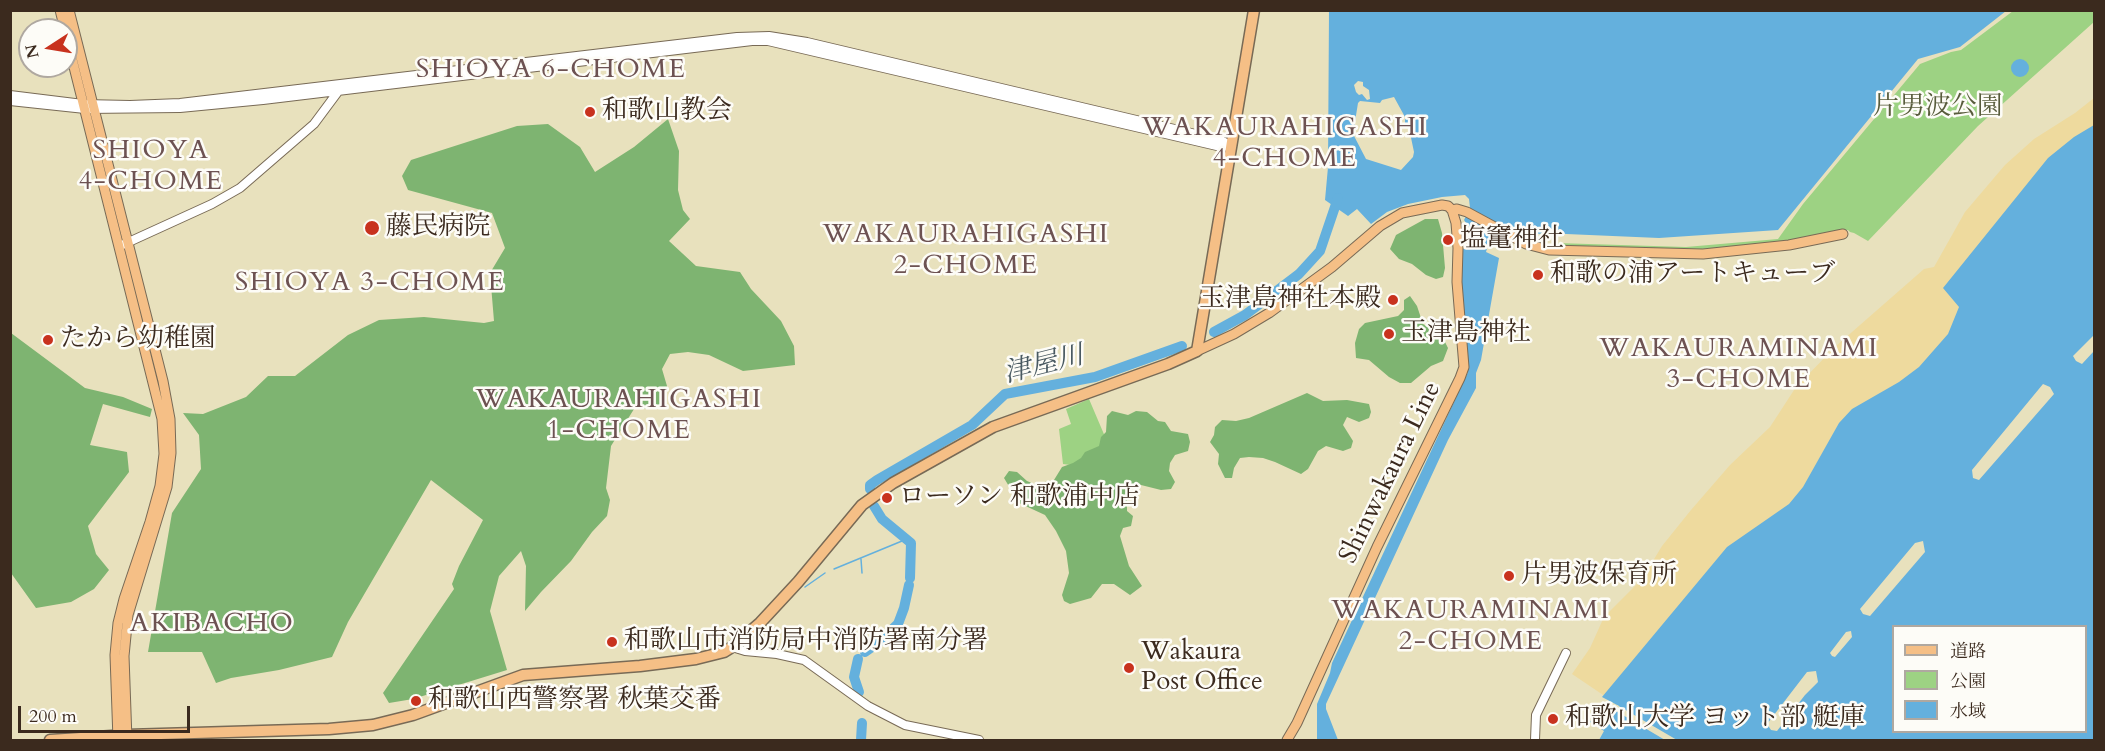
<!DOCTYPE html>
<meta charset="utf-8">
<style>
body{margin:0}
#map{position:relative;width:2105px;height:751px;overflow:hidden;background:#e8e1bd;font-family:Cardo,"Noto Serif JP",serif}
canvas{display:block}
.frame{position:absolute;inset:0;border:12px solid #3b2a1e;pointer-events:none}
.legend{position:absolute;left:1892px;top:625px;width:195px;height:108px;box-sizing:border-box;background:#fdfcf7;border:2px solid #afa8a0;margin:0;padding:8px 10px;list-style:none;font-size:18px;color:#3b2a1e}
.legend li{display:flex;align-items:center;gap:12px;height:30px}
.legend b{width:30px;border:2px solid #afa8a0}
.north{position:absolute;left:18px;top:18px;width:60px;height:60px;box-sizing:border-box;background:#fdfcf7;border:2px solid #afa8a0;border-radius:50%;rotate:258deg;font-size:16px;font-weight:700;line-height:24px;text-align:center;color:#3b2a1e}
.north::after{content:'';display:block;margin:auto;width:21px;height:27px;background:#c8321e;clip-path:polygon(50% 0,100% 100%,50% 72%,0 100%)}
.scale{position:absolute;left:18px;top:706px;width:172px;height:27px;box-sizing:border-box;border:3px solid #3b2a1e;border-top:0;padding-left:8px;font-size:18px;line-height:21px;white-space:nowrap;color:#3b2a1e;-webkit-text-stroke:4px #fdfcf7;paint-order:stroke}
</style>
<div id="map">
<canvas width="2105" height="751"></canvas>
<div class="frame"></div>
<ul class="legend">
<li><b style="height:8px;background:#f5bf86"></b>道路</li>
<li><b style="height:16px;background:#9dd283"></b>公園</li>
<li><b style="height:16px;background:#64b0dd"></b>水域</li>
</ul>
<div class="north">N</div>
<div class="scale">200 m</div>
</div>
<script>
const ctx = document.querySelector('canvas').getContext('2d');
ctx.lineJoin = 'round';
function paint(path, color) {
  ctx.fillStyle = color;
  ctx.fill(path, 'evenodd');
}
function shape(rows) {
  const path = new Path2D();
  for (const r of rows) {
    if (r.length === 3) {
      path.moveTo(r[0] + r[2], r[1]);
      path.arc(r[0], r[1], r[2], 0, 2 * Math.PI);
      continue;
    }
    path.moveTo(r[0], r[1]);
    for (let i = 2; i < r.length; i += 2) path.lineTo(r[i], r[i + 1]);
  }
  return path;
}
function trace(path, color, width, dash) {
  ctx.strokeStyle = color;
  ctx.lineWidth = width;
  ctx.lineCap = dash ? 'butt' : 'round';
  ctx.setLineDash(dash || []);
  ctx.stroke(path);
}
function drawText(font, color, halo, rows, align = 'center') {
  ctx.font = font + ' Cardo,"Noto Serif JP",serif';
  ctx.lineWidth = 5;
  ctx.setLineDash([]);
  ctx.textBaseline = 'middle';
  ctx.strokeStyle = halo;
  ctx.fillStyle = color;
  for (const [text, x, y, turn = 0] of rows) {
    ctx.save();
    ctx.translate(x, y);
    ctx.rotate((+turn || 0) * Math.PI / 180);
    ctx.textAlign = isNaN(turn) ? turn : align;
    if (halo) ctx.strokeText(text, 0, 0);
    ctx.fillText(text, 0, 0);
    ctx.restore();
  }
}
paint(shape([
 [2013,11,2094,11,2094,22,1978,126,1868,241,1854,233,1850,232,1848,230,1840,230,1840,231,1779,244,1702,249,1556,247,1556,243,1686,247,1778,239,1803,204,1920,64,1951,52,1961,50],
 [1089,399,1106,439,1090,457,1078,466,1063,464,1059,429,1071,424,1066,409]
]), '#9dd283');
paint(shape([
 [668,119,679,151,678,190,683,210,690,219,669,241,696,266,740,272,751,289,781,321,794,346,795,365,743,371,709,355,688,352,670,354,662,369,667,386,663,408,634,409,611,446,606,488,610,500,607,516,592,532,571,561,541,592,525,611,526,566,521,551,499,576,490,611,507,670,413,699,389,703,383,693,454,589,452,584,459,566,483,520,431,480,348,622,332,657,279,670,231,678,216,683,202,652,148,652,172,513,201,469,199,435,183,413,203,414,246,397,268,376,295,376,348,335,379,320,424,317,484,323,494,321,490,273,505,248,492,213,408,190,402,176,411,160,517,126,548,124,580,147,595,172,634,147],
 [1425,219,1438,219,1442,233,1445,268,1443,277,1436,279,1426,275,1412,264,1399,259,1390,249,1396,235],
 [1410,296,1417,306,1423,324,1442,336,1448,348,1443,361,1431,366,1411,383,1400,383,1389,377,1369,360,1356,358,1355,343,1359,329,1365,323,1398,316,1404,310,1404,300],
 [11,333,85,388,123,397,152,409,150,417,103,404,90,445,127,452,129,472,88,526,96,554,109,570,94,589,71,602,36,608,11,573],
 [1307,393,1323,401,1347,400,1369,404,1371,412,1369,418,1359,422,1347,417,1343,425,1353,441,1351,448,1343,451,1326,446,1318,451,1308,469,1301,474,1275,462,1263,458,1249,457,1240,458,1234,468,1232,478,1225,478,1218,464,1219,454,1210,442,1214,435,1215,427,1222,420,1236,421,1249,418],
 [1112,411,1128,415,1136,411,1147,412,1158,421,1165,422,1171,431,1188,434,1190,442,1188,451,1175,455,1170,463,1169,471,1175,482,1171,489,1161,490,1137,484,1132,487,1127,499,1127,511,1133,516,1131,526,1123,528,1120,536,1129,566,1142,586,1130,595,1114,584,1102,584,1091,598,1070,604,1064,601,1062,595,1069,573,1066,551,1056,531,1045,515,1019,503,1004,478,1009,471,1017,472,1027,481,1034,484,1054,480,1062,467,1073,463,1081,458,1085,452,1099,446,1101,437,1106,432,1107,416]
]), '#7eb471');
paint(shape([
 [2094,98,2094,140,1982,313,1828,469,1612,701,1572,674,1590,648,1604,617,1642,579,1662,546,1691,510,1730,465,1770,427,1796,387,1836,346,1924,269,1934,267,1965,212,2005,165,2034,139,2075,113]
]), '#eeda9e');
paint(shape([
 [1329,11,2006,11,1960,47,1918,59,1778,230,1659,238,1543,233,1534,235,1529,239,1514,239,1499,245,1488,245,1486,252,1499,258,1481,360,1476,373,1476,388,1448,440,1326,704,1326,709,1338,740,1317,740,1317,704,1330,673,1332,663,1468,372,1461,294,1461,263,1463,249,1476,249,1479,239,1476,238,1464,220,1470,208,1469,199,1465,195,1442,197,1408,204,1387,212,1371,224,1357,209,1348,216,1325,200,1328,167],
 [1358,81,1363,82,1363,86,1369,90,1370,99,1367,100,1362,94,1359,95,1356,92,1354,85],
 [1394,97,1405,117,1405,126,1409,128,1414,152,1413,157,1401,170,1366,159,1353,134,1358,103,1360,101,1380,103,1382,100],
 [2020,68,9],
 [2094,125,2094,740,1599,740,1604,731,1590,722,1598,708,1613,716,1619,706,1602,697,1727,547,1789,504,1803,487,1839,423,1852,409,1899,382,1919,367,1948,334,1959,307,1943,288,2048,158,2074,137],
 [1894,626,2086,626,2086,732,1894,732]
]), '#64b0dd');
paint(shape([
 [2094,335,2094,351,2082,364,2076,361,2073,356],
 [2043,384,2050,387,2054,394,1979,480,1973,478,1972,470],
 [1923,541,1925,552,1870,616,1863,614,1860,609,1915,543],
 [1851,631,1852,637,1835,657,1832,656,1830,653,1846,632],
 [1816,671,1818,682,1805,695,1777,731,1771,730,1767,724,1807,672],
 [1617,705,1677,740,1665,740,1616,711]
]), '#e8e1bd');
trace(shape([
 [861,559,862,573],
 [834,569,902,541,903,536],
 [805,587,825,573]
]), '#64b0dd', 1.5);
trace(shape([
 [1214,332,1245,315,1299,274,1320,251,1338,198],
 [870,489,870,485,877,480,972,425,1005,394,1095,377,1182,346],
 [874,506,882,519,911,543,910,578],
 [865,652,879,642,898,624,904,608,909,585],
 [858,659,854,677,859,692],
 [861,740,862,723]
]), '#64b0dd', 10);
const minor = shape([
 [10,95,83,104,130,105,180,103,737,37,769,36,807,42,1221,140,1231,146],
 [10,101,85,109,180,108,263,100,752,41,768,41,1221,147,1231,146],
 [120,246,212,204,240,188,314,124,340,89],
 [732,647,745,651,777,654,804,660,868,706,905,725,979,740],
 [1535,740,1536,715,1566,653]
]);
const major = shape([
 [60,10,65,30],
 [69,10,163,381,170,419,171,453,167,487,128,615,124,656,127,740],
 [66,35,162,419,164,454,160,486,150,522,124,599,118,623,115,655,118,740],
 [1452,210,1457,209,1467,212,1526,244,1549,250,1703,254,1789,245,1843,234],
 [1197,351,1234,334,1269,313,1332,267,1380,226,1402,213,1442,205,1448,206,1452,210,1456,223,1458,248,1457,282,1464,367,1460,378,1377,547,1297,723,1287,740]
]);
const highway = shape([
 [50,740,127,735,329,729,373,725,413,715,523,675,640,666,696,659,724,652,732,647,760,623,798,582,862,505,893,483,993,427,1168,364,1197,351,1254,10]
]);
trace(minor, '#786a56', 10);
trace(major, '#786a56', 11);
trace(highway, '#786a56', 13);
trace(minor, '#fff', 8);
trace(major, '#f5bf86', 9);
trace(highway, '#f5bf86', 10);
for (const [x, y, r, color] of [
 [590,112,6,"#c8321e"],
 [372,228,8,"#c8321e"],
 [1448,240,6,"#c8321e"],
 [1538,275,6,"#c8321e"],
 [1393,300,6,"#c8321e"],
 [1389,334,6,"#c8321e"],
 [48,340,6,"#c8321e"],
 [887,498,6,"#c8321e"],
 [1509,576,6,"#c8321e"],
 [612,642,6,"#c8321e"],
 [1129,668,6,"#c8321e"],
 [416,701,6,"#c8321e"],
 [1553,719,6,"#c8321e"]
]) {
  const dot = new Path2D();
  dot.arc(x, y, r, 0, 2 * Math.PI);
  ctx.fillStyle = color;
  ctx.fill(dot);
  trace(dot, '#fdfcf7', 2);
}
drawText('26px', '#585c3c', '#fdfcf7', [
 ["片男波公園",1938,108]
]);
drawText('26px', '#3b2a1e', '#fdfcf7', [
 ["和歌山教会",602,112],
 ["藤民病院",386,228],
 ["塩竃神社",1460,240],
 ["和歌の浦アートキューブ",1550,275],
 ["玉津島神社本殿",1381,300,"right"],
 ["玉津島神社",1401,334],
 ["たから幼稚園",60,340],
 ["ローソン 和歌浦中店",899,498],
 ["片男波保育所",1521,576],
 ["和歌山市消防局中消防署南分署",624,642],
 ["Wakaura",1141,653],
 ["Post Office",1141,683],
 ["和歌山西警察署 秋葉交番",428,701],
 ["和歌山大学 ヨット部 艇庫",1565,719]
], 'left');
drawText('26px', '#3b2a1e', '#fdfcf7', [
 ["Shinwakaura Line",1391,473,-64]
]);
ctx.letterSpacing = '1.5px';
drawText('27px', '#6d5252', '#fdfcf7', [
 ["SHIOYA 6-CHOME",551,71],
 ["WAKAURAHIGASHI",1285,129],
 ["4-CHOME",1285,160],
 ["SHIOYA",151,152],
 ["4-CHOME",151,183],
 ["WAKAURAHIGASHI",966,236],
 ["2-CHOME",966,267],
 ["SHIOYA 3-CHOME",370,284],
 ["WAKAURAMINAMI",1739,350],
 ["3-CHOME",1739,381],
 ["WAKAURAHIGASHI",619,401],
 ["1-CHOME",619,432],
 ["WAKAURAMINAMI",1471,612],
 ["2-CHOME",1471,643],
 ["AKIBACHO",212,625]
]);
ctx.letterSpacing = '0px';
drawText('italic 27px', '#495961', '#fdfcf7', [
 ["津屋川",1044,366,-14]
]);
</script>
